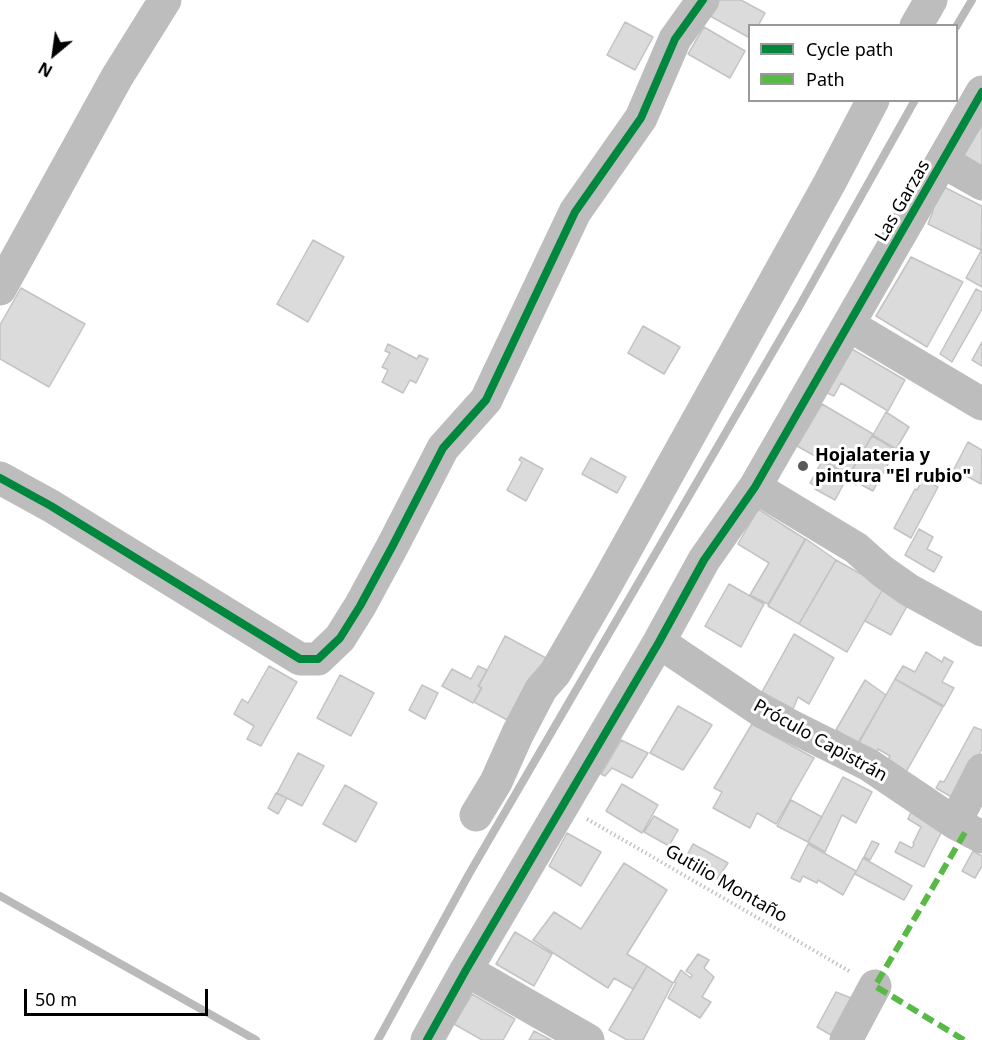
<!DOCTYPE html>
<meta charset="utf-8">
<style>
body{margin:0}
#map{position:relative;width:982px;height:1040px;overflow:hidden;background:#fff;font-family:"Noto Sans",sans-serif}
canvas{display:block}
.legend{position:absolute;left:748px;top:24px;width:210px;height:78px;box-sizing:border-box;background:#fff;border:2px solid #999;margin:0;padding:8px 10px;list-style:none;font-size:18px;color:#000}
.legend li{display:flex;align-items:center;gap:12px;height:30px}
.legend b{width:30px;border:2px solid #999}
.north{position:absolute;left:24px;top:24px;width:60px;height:60px;-webkit-text-stroke:4px #fff;paint-order:stroke;rotate:209deg;font-size:16px;font-weight:700;line-height:24px;text-align:center;color:#000}
.north::after{content:'';display:block;margin:auto;width:21px;height:27px;background:#000;clip-path:polygon(50% 0,100% 100%,50% 72%,0 100%)}
.scale{position:absolute;left:24px;top:989px;width:184px;height:27px;box-sizing:border-box;border:3px solid #000;border-top:0;padding-left:8px;font-size:18px;line-height:21px;white-space:nowrap;color:#000;-webkit-text-stroke:4px #fff;paint-order:stroke}
</style>
<div id="map">
<canvas width="982" height="1040"></canvas>
<ul class="legend">
<li><b style="height:8px;background:#00873e"></b>Cycle path</li>
<li><b style="height:8px;background:#58b947"></b>Path</li>
</ul>
<div class="north">N</div>
<div class="scale">50 m</div>
</div>
<script>
const ctx = document.querySelector('canvas').getContext('2d');
ctx.lineJoin = 'round';
function shape(rows) {
  const path = new Path2D();
  for (const r of rows) {
    path.moveTo(r[0], r[1]);
    for (let i = 2; i < r.length; i += 2) path.lineTo(r[i], r[i + 1]);
  }
  return path;
}
function trace(path, color, width, dash) {
  ctx.strokeStyle = color;
  ctx.lineWidth = width;
  ctx.lineCap = dash ? 'butt' : 'round';
  ctx.setLineDash(dash || []);
  ctx.stroke(path);
}
function paint(path, color) {
  ctx.fillStyle = color;
  ctx.fill(path, 'evenodd');
}
function drawText(font, color, halo, rows, align = 'center') {
  ctx.font = font + ' "Noto Sans",sans-serif';
  ctx.lineWidth = 6;
  ctx.setLineDash([]);
  ctx.textBaseline = 'middle';
  ctx.strokeStyle = halo;
  ctx.fillStyle = color;
  for (const [text, x, y, turn = 0] of rows) {
    ctx.save();
    ctx.translate(x, y);
    ctx.rotate((+turn || 0) * Math.PI / 180);
    ctx.textAlign = isNaN(turn) ? turn : align;
    if (halo) ctx.strokeText(text, 0, 0);
    ctx.fillText(text, 0, 0);
    ctx.restore();
  }
}
trace(shape([
 [956,27,972,0],
 [0,896,256,1040],
 [378,1040,469,874,800,305,915,100]
]), '#bababa', 8);
const building = shape([
 [719,0,741,0,765,13,758,26,750,26,750,38,710,16,719,0],
 [625,22,653,37,635,70,607,55,625,22],
 [704,27,745,51,730,78,688,54,704,27],
 [982,125,982,166,964,155,982,125],
 [942,186,982,206,981,250,928,224,933,211,931,202,942,186],
 [313,240,344,257,308,322,277,304,313,240],
 [982,249,982,287,966,278,982,249],
 [911,257,963,282,927,347,876,316,911,257],
 [21,288,85,324,49,387,0,359,0,325,21,288],
 [976,289,982,292,982,309,952,362,940,354,976,289],
 [643,326,680,347,664,374,628,353,643,326],
 [982,342,982,366,972,360,982,342],
 [388,344,417,359,419,355,428,359,416,383,410,380,403,393,382,382,388,370,382,367,390,353,385,351,388,344],
 [852,349,905,380,888,411,841,383,834,396,827,393,852,349],
 [822,404,873,434,849,475,797,446,822,404],
 [886,412,909,427,896,449,873,435,886,412],
 [872,436,896,450,873,491,858,483,856,485,847,479,872,436],
 [968,442,982,450,981,484,954,469,968,442],
 [521,457,543,469,526,501,507,490,522,462,519,460,521,457],
 [591,458,626,477,617,493,582,474,591,458],
 [822,461,848,476,835,500,815,489,816,487,810,483,822,461],
 [923,479,938,487,911,538,894,528,915,489,917,490,923,479],
 [758,509,805,539,768,604,750,595,769,563,738,544,758,509],
 [919,529,933,537,927,549,942,557,934,572,905,555,919,529],
 [806,539,836,560,799,624,768,606,806,539],
 [836,560,884,587,847,652,799,624,836,560],
 [729,584,764,604,741,647,705,626,729,584],
 [884,587,910,601,891,635,865,621,884,587],
 [794,634,834,658,809,704,798,697,793,709,762,692,794,634],
 [505,636,546,658,511,722,474,702,482,688,479,686,505,636],
 [926,652,942,662,944,657,953,662,942,682,954,688,944,706,895,679,903,666,915,672,926,652],
 [269,666,297,682,261,746,247,739,254,726,234,714,242,699,248,703,269,666],
 [478,666,487,670,478,686,481,688,473,703,442,686,452,669,471,679,478,666],
 [340,675,374,693,351,736,317,718,340,675],
 [895,679,943,707,906,772,887,761,890,756,878,749,876,752,859,743,895,679],
 [865,680,886,695,858,743,836,730,865,680],
 [422,685,438,693,425,719,409,710,422,685],
 [678,706,712,725,683,770,650,753,678,706],
 [752,724,814,758,776,824,757,813,750,828,713,808,722,792,714,788,752,724],
 [974,727,982,730,982,749,955,799,936,788,940,781,944,782,974,727],
 [621,740,648,753,632,778,612,768,605,776,601,774,621,740],
 [298,753,324,766,302,806,277,793,298,753],
 [843,777,872,792,856,823,842,815,825,852,808,842,843,777],
 [622,784,658,805,642,833,606,811,622,784],
 [345,785,377,803,356,842,323,824,345,785],
 [276,793,287,798,278,814,268,808,276,793],
 [791,800,822,817,808,842,777,826,791,800],
 [911,812,942,831,924,867,895,852,900,842,912,848,914,844,913,843,921,827,908,819,911,812],
 [654,816,678,830,669,846,644,832,654,816],
 [567,833,601,852,581,886,549,866,567,833],
 [872,841,879,844,870,860,864,857,872,841],
 [693,844,728,863,717,879,685,859,693,844],
 [808,844,856,871,843,895,818,880,817,883,803,876,800,882,791,878,808,844],
 [973,851,982,856,982,866,975,878,962,871,973,851],
 [863,858,912,886,904,900,855,874,863,858],
 [624,863,667,890,627,954,647,966,633,989,614,978,608,988,533,940,554,912,581,929,624,863],
 [515,932,552,954,534,986,496,964,515,932],
 [698,954,709,960,704,968,714,977,702,997,711,1002,700,1018,668,998,676,983,674,982,681,970,691,978,692,975,686,971,698,954],
 [647,966,673,983,643,1040,627,1040,609,1030,647,966],
 [836,992,851,998,831,1035,817,1027,836,992],
 [472,994,515,1019,503,1040,482,1040,454,1024,472,994],
 [534,1031,551,1040,529,1040,534,1031]
]);
paint(building, '#dbdbdb');
trace(building, '#c3c3c3', 1.5);
trace(shape([
 [587,819,851,972]
]), '#c2c2c2', 4, [1.5, 3]);
trace(shape([
 [916,26,931,0],
 [943,162,982,184],
 [0,289,117,77,165,0],
 [849,325,982,404],
 [0,478,51,506,300,659,318,659,340,638,360,606,392,547,443,448,486,400,575,212,641,118,675,39,703,0],
 [755,487,856,548,882,571,909,590,982,630],
 [659,642,763,712,869,765,955,823,982,837],
 [476,815,496,782,518,733,541,689,555,673,606,585,829,184,873,100],
 [955,823,982,770],
 [466,970,588,1040],
 [427,1040,466,970,659,642,704,560,755,487,982,92],
 [846,1040,875,986]
]), '#bdbdbd', 33);
trace(shape([
 [964,1040,875,986,967,829]
]), '#58b947', 6, [12, 6]);
trace(shape([
 [0,478,51,506,300,659,318,659,340,638,360,606,392,547,443,448,486,400,575,212,641,118,675,39,703,0],
 [427,1040,466,970,659,642,704,560,755,487,982,92]
]), '#00873e', 8);
for (const [x, y, r, color] of [
 [803,466,6,"#595959"]
]) {
  const dot = new Path2D();
  dot.arc(x, y, r, 0, 2 * Math.PI);
  ctx.fillStyle = color;
  ctx.fill(dot);
  trace(dot, '#fff', 2);
}
drawText('18px', '#000', '#fff', [
 ["Las Garzas",903,201,-60],
 ["Próculo Capistrán",820,741,29],
 ["Gutilio Montaño",726,884,30]
]);
drawText('bold 18px', '#000', '#fff', [
 ["Hojalateria y",815,456],
 ["pintura \"El rubio\"",815,477]
], 'left');
</script>
